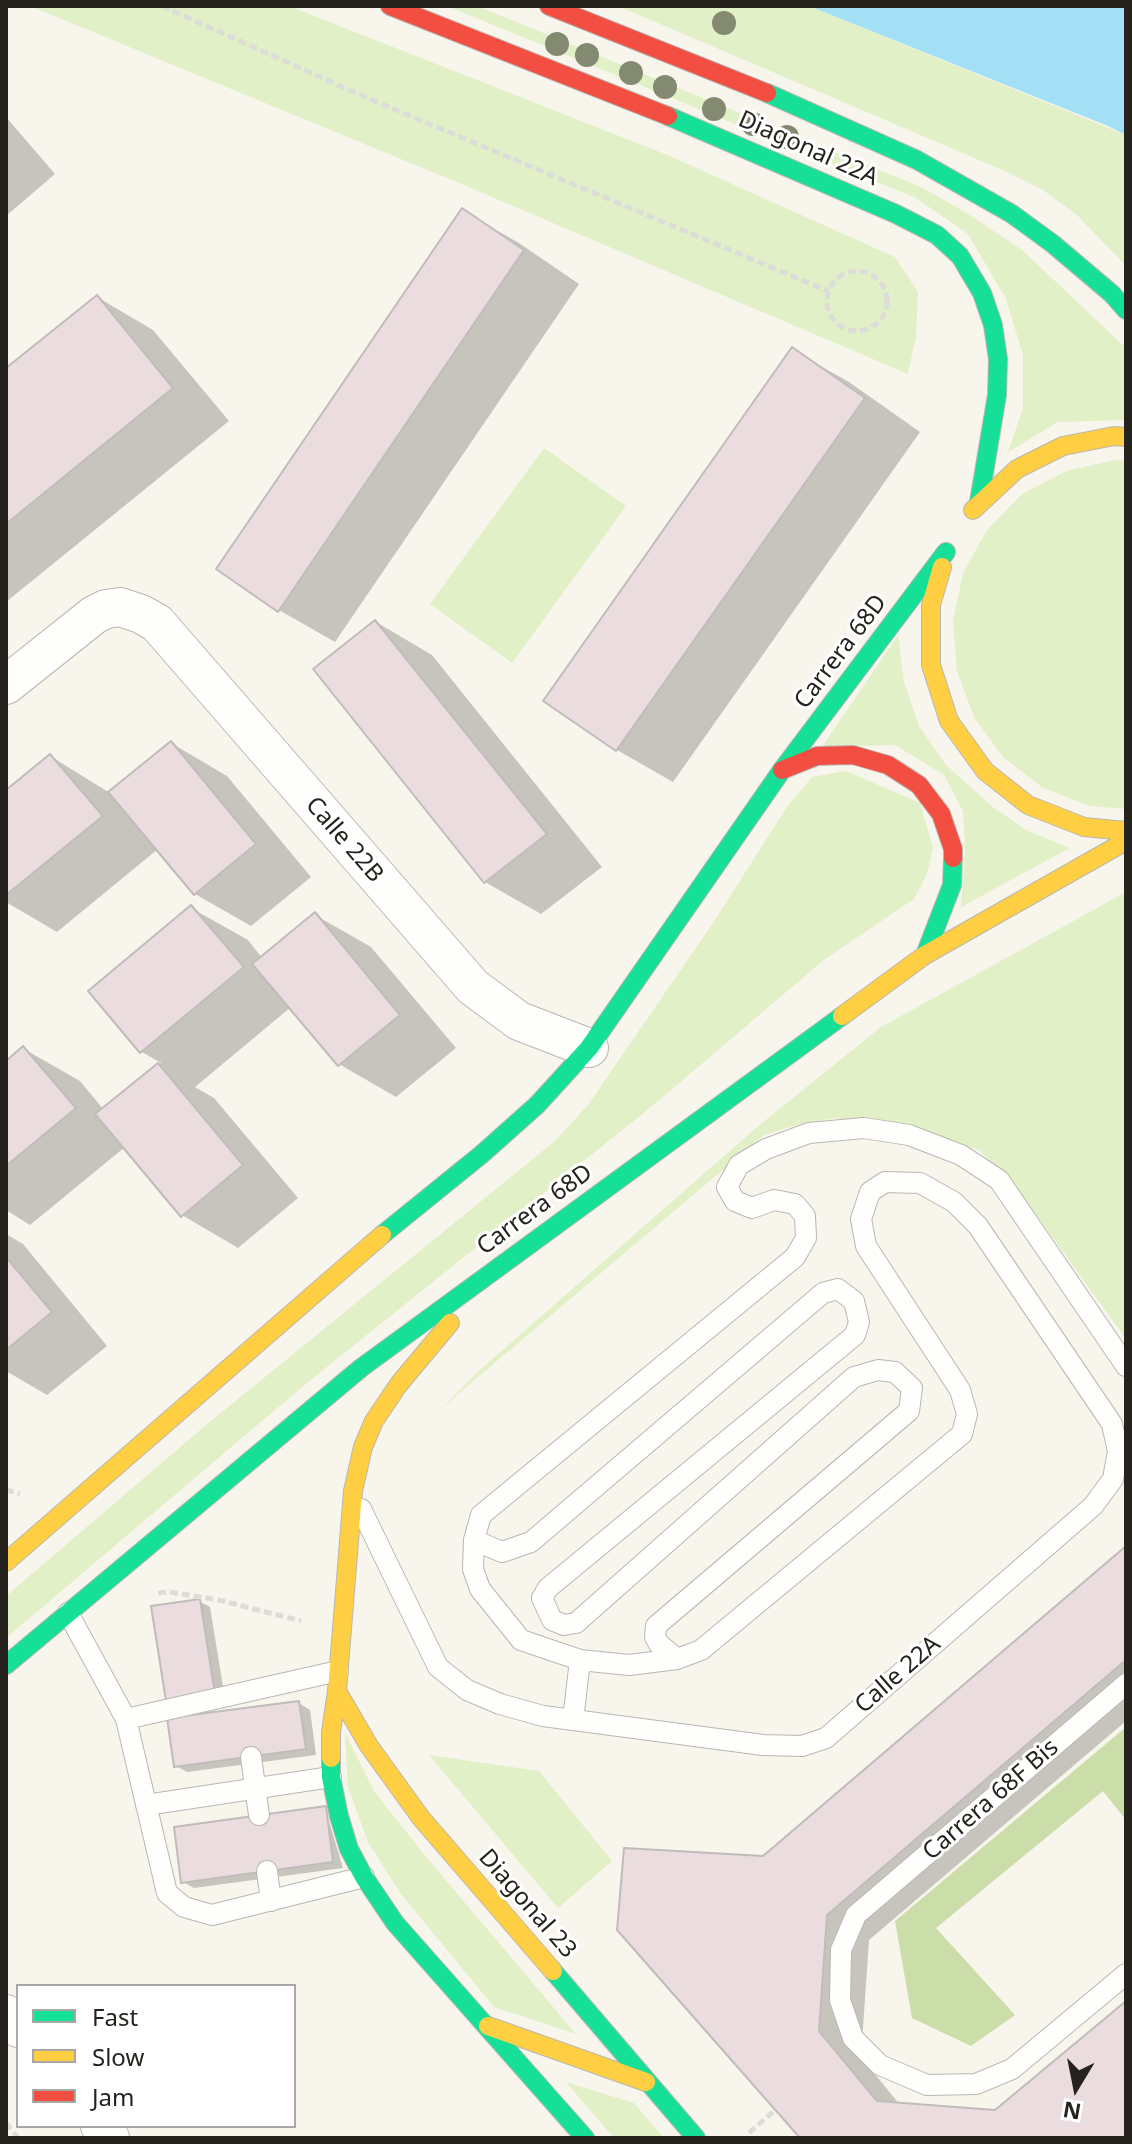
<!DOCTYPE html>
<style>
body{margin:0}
#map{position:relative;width:1132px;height:2144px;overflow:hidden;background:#f8f5ed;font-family:"Noto Sans",sans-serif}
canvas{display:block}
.frame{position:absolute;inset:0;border:8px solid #26231e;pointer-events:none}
.legend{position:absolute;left:16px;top:1984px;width:280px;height:144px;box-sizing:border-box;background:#fff;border:2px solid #a8a7a5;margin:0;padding:10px 14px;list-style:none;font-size:24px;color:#26231e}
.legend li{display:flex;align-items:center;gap:16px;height:40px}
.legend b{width:40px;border:2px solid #a8a7a5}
.north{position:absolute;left:1036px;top:2048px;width:80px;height:80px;-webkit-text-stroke:6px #fff;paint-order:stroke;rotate:190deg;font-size:22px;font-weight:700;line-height:32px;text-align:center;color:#26231e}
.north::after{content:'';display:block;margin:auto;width:28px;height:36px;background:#26231e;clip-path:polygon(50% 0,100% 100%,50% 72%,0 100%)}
</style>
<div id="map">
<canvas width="1132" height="2144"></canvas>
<div class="frame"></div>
<ul class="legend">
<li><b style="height:10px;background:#16e098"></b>Fast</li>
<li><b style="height:10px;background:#ffcf43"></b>Slow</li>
<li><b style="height:10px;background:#f24e42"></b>Jam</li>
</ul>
<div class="north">N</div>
</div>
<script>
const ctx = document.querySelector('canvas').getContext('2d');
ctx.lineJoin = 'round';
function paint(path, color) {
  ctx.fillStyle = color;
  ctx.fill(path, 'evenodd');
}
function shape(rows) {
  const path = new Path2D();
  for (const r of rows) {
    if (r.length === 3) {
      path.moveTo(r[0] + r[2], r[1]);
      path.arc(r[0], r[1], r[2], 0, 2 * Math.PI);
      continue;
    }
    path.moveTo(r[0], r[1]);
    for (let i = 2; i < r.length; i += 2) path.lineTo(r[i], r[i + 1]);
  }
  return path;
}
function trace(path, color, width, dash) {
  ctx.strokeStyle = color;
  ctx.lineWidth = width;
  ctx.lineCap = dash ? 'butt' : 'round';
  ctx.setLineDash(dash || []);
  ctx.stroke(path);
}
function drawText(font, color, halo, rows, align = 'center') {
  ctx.font = font + ' "Noto Sans",sans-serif';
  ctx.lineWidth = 6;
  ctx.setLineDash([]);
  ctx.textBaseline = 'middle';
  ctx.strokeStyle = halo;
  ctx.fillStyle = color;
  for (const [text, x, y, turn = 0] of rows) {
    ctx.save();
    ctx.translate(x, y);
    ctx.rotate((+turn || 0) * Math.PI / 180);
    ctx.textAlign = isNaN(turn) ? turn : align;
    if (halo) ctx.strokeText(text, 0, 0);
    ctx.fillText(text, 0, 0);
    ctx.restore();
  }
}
paint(shape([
 [30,6,289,6,665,154,895,257,918,292,916,336,908,374,459,183],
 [447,6,477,6,921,187,965,212,1022,250,1126,348,1126,420,1058,422,1008,452,1023,408,1023,355,1006,299,968,234,916,198],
 [618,6,809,6,1126,135,1126,266,1078,216,1043,190,1007,172],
 [544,448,626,506,512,663,430,604],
 [1115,460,1126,461,1126,809,1090,806,1043,788,1003,757,974,717,957,671,953,621,963,573,987,530,1022,494,1066,471],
 [898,635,904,682,919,726,946,765,994,808,1028,831,1070,848,961,907,965,851,963,811,944,775,895,745,822,747],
 [846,771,920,803,933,848,927,874,914,899,825,959,651,1107,308,1382,6,1638,6,1596,206,1425,555,1141,588,1105,713,923,787,807,812,777],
 [1126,892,1126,1339,1017,1188,979,1150,906,1127,834,1118,800,1124,764,1135,438,1411,481,1369,757,1127,881,1027],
 [345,1733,374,1791,422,1852,576,2034,494,2007,401,1894,368,1842,348,1787],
 [429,1755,539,1771,612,1861,558,1908],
 [566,2082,634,2103,664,2138,614,2138]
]), '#e1f0c6');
paint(shape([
 [1126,1727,1126,1820,1103,1791,936,1928,1015,2015,971,2046,912,2018,895,1921]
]), '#cbdda8');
paint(shape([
 [809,6,1126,6,1126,135,1108,126]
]), '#a3dff5');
paint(shape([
 [6,117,55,174,6,216],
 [462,211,519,243,579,284,335,642,279,610],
 [97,297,153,330,229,421,6,602,6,371],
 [792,350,849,382,920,432,673,782,617,750,546,700],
 [376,622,432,655,602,867,541,914,485,882],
 [171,743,227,776,311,877,251,926,195,894,158,849,57,932,6,902,6,793,50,756,110,793],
 [191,908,248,940,262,958,315,915,371,947,456,1048,396,1097,339,1064,291,1007,195,1087,214,1098,298,1198,238,1248,182,1215,125,1147,30,1225,6,1210,6,1063,24,1049,80,1081,104,1110,161,1063,142,1052,91,991],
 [6,1234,23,1244,107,1346,47,1395,6,1371],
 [1126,1549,1126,1721,869,1940,861,2057,900,2105,996,2112,1126,2004,1126,2138,802,2138,763,1858],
 [199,1601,210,1607,225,1699,179,1706],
 [299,1703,310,1710,316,1755,187,1772,176,1766],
 [325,1808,343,1868,194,1888,183,1882]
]), '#0003');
const building = shape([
 [462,208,524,250,278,612,216,569,462,208],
 [97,295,173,388,6,524,6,368,97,295],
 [792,347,865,398,616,751,543,701,792,347],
 [375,620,547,834,484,883,313,669,375,620],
 [171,741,256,844,194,895,108,792,171,741],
 [50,754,103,816,6,895,6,790,50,754],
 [191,905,244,967,140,1053,88,991,191,905],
 [315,912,400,1015,338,1066,252,964,315,912],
 [23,1046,76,1108,6,1166,6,1061,23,1046],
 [158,1063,243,1165,181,1217,95,1114,158,1063],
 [6,1257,52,1312,6,1350,6,1257],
 [1126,1546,1126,1660,827,1915,819,2031,877,2101,995,2110,1126,2001,1126,2138,800,2138,617,1930,624,1848,763,1856,1126,1546],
 [200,1599,215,1694,166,1701,151,1606,200,1599],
 [299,1701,306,1749,174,1767,167,1718,299,1701],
 [326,1806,333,1862,181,1883,174,1827,326,1806]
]);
paint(building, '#ebdce0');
trace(building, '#bfbcb9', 2);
const lane = shape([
 [361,1509,438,1667,467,1690,500,1704,543,1716,763,1745,802,1746,826,1738,1093,1506,1113,1479,1118,1451,1112,1424,978,1226,954,1202,920,1183,885,1182,870,1192,861,1219,866,1246,960,1390,967,1414,962,1434,701,1650,677,1659,629,1665,580,1660,521,1640,480,1589,473,1569,474,1540,481,1515,795,1257,806,1238,805,1216,795,1204,774,1200,752,1208,735,1201,727,1187,739,1165,766,1149,809,1133,864,1128,909,1135,961,1155,999,1180,1126,1366],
 [474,1540,502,1552,531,1542,823,1293,838,1289,854,1301,859,1322,855,1335,548,1588,542,1598,552,1620,564,1625,576,1623,854,1377,878,1370,895,1372,912,1388,909,1411,656,1626,655,1637,659,1644,677,1659],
 [68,1613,126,1719,167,1893,184,1907,212,1915,364,1877],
 [1126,1684,856,1915,841,1950,840,2000,853,2038,880,2065,927,2085,976,2084,1012,2069,1126,1974],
 [126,1719,338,1671],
 [573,1720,580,1660],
 [251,1757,259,1815],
 [146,1805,331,1777],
 [267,1871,271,1901]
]);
const street = shape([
 [6,685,94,615,106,609,120,607,141,614,157,623,473,987,519,1021,589,1048],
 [6,2014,18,2028],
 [100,2126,110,2138]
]);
const fast = shape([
 [767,93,917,160,1012,214,1053,244,1112,294,1126,310],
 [668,116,896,214,937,235,960,256,982,293,993,325,998,359,997,395,979,502],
 [925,955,952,885,953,858],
 [382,1235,482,1154,537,1105,589,1048,782,770,946,552],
 [6,1665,361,1368,842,1016],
 [331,1758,331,1777,339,1816,349,1849,364,1877,395,1923,585,2138],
 [553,1971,696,2138]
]);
const slow = shape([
 [973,510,1017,469,1063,446,1114,436,1126,437],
 [942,567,931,605,931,665,949,721,985,771,1028,805,1084,827,1126,831],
 [842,1016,925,955,1126,841],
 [6,1562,382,1235],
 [337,1691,369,1746,421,1818,553,1971],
 [331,1758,331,1732,337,1691,353,1491,363,1447,374,1421,399,1384,450,1323],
 [488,2026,646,2082]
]);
const jam = shape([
 [390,6,668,116],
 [549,6,767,93],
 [782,770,817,756,853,755,888,765,919,785,941,814,953,849,953,858]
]);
trace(lane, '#bab7b1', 22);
trace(street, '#bab7b1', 40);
trace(fast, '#bab7b1', 20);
trace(slow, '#bab7b1', 20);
trace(jam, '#bab7b1', 20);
trace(shape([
 [162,6,358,94,828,291],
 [857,301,30],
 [6,1490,20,1494],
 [158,1593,169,1592,219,1600,301,1621],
 [6,2123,18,2138],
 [749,2133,775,2110]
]), '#dcdcd9', 5, [8, 4]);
trace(lane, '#fefefc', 20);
trace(street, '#fefefc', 38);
trace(fast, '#16e098', 18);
trace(slow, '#ffcf43', 18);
trace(jam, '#f24e42', 18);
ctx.fillStyle = '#848a72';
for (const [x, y] of [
 [724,23],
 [557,44],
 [587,55],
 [631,73],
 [665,87],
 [714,109],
 [753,124],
 [787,137]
]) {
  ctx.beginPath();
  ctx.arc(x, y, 12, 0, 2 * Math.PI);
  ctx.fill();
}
drawText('24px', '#26231e', '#fff', [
 ["Diagonal 22A",808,149,24],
 ["Carrera 68D",841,652,-53],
 ["Calle 22B",344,840,49],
 ["Carrera 68D",535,1210,-36],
 ["Calle 22A",898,1675,-41],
 ["Carrera 68F Bis",991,1800,-41],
 ["Diagonal 23",527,1904,49]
]);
</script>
